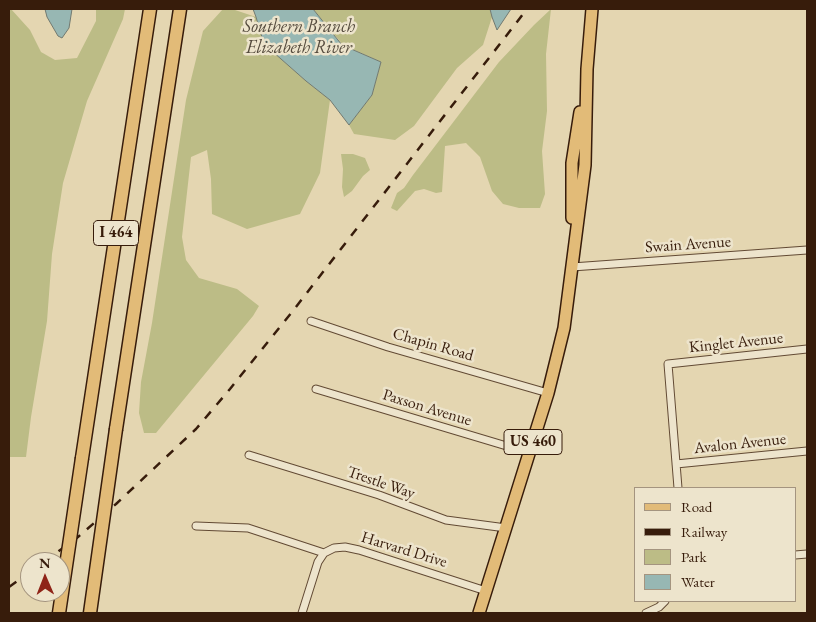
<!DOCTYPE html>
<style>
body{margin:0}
#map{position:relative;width:816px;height:622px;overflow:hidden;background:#e4d6b1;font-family:"EB Garamond",serif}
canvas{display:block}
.frame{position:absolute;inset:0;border:10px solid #371c0b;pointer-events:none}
.legend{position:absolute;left:634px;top:487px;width:162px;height:115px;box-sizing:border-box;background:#ede4cc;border:1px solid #a4947f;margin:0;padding:6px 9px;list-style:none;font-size:15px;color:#371c0b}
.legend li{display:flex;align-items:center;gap:10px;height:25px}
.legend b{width:25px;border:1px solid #a4947f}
.north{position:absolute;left:20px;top:552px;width:50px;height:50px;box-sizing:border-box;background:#ede4cc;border:1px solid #a4947f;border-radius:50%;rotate:359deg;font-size:14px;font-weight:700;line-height:20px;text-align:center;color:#371c0b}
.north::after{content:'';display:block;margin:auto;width:18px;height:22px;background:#8f2418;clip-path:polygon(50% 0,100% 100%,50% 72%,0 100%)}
</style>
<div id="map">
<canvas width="816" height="622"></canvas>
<div class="frame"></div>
<ul class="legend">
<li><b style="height:6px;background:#e2bb78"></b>Road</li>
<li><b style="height:6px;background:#371c0b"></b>Railway</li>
<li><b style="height:14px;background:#bcbc86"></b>Park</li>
<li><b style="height:14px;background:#97b7b3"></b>Water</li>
</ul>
<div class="north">N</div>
</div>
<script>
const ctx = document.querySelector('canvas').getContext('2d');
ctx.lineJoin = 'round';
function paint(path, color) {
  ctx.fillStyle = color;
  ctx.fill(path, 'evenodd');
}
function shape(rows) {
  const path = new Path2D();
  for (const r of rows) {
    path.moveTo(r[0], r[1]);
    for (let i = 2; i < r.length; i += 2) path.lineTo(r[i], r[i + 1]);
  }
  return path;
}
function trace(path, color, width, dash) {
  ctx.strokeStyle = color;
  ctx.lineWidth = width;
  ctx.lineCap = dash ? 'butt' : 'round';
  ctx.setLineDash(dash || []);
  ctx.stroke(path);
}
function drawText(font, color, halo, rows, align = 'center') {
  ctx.font = font + ' "EB Garamond",serif';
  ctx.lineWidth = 5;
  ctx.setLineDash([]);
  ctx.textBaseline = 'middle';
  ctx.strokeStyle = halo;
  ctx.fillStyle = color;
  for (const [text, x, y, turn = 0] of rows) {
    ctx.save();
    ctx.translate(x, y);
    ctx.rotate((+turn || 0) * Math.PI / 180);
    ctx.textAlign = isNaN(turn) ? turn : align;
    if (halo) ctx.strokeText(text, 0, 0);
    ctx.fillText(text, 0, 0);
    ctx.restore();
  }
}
paint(shape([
 [9,9,11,9,30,30,41,52,55,60,77,58,96,21,96,9,125,9,123,19,87,101,63,183,52,254,47,321,31,417,26,457,9,457],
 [223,9,232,9,256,17,264,44,306,81,330,100,320,173,300,214,247,229,212,214,211,179,207,150,191,157,182,237,186,260,199,278,237,289,259,306,253,316,156,433,144,433,139,413,141,382,152,323,186,100,203,31],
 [313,9,490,9,492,17,483,45,457,68,414,126,395,140,354,134,349,125,372,95,381,62,343,45],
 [551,9,546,54,547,111,542,151,545,194,540,208,519,208,503,204,492,191,480,157,466,143,445,146,442,192,436,193,424,189,415,191,397,211,391,208,397,193,404,188,413,175,499,62,534,25],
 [341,154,353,154,365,158,370,170,363,176,352,191,344,197,342,187,343,169]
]), '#bcbc86');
const water = shape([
 [45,9,72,9,69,28,62,38,58,36,47,17,45,9],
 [253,9,313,9,342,45,381,62,372,95,349,125,330,100,306,81,264,44,256,17,253,9],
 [490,9,511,9,497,30,492,17,490,9]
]);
paint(water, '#97b7b3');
trace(water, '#717970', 1);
const street = shape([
 [572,267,807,250],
 [311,321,388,347,548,393],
 [316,389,530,453],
 [249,455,379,495,446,520,506,528],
 [676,464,807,451],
 [678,488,668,364,807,349],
 [196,526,248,528,324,553,334,548,345,547,359,550,486,591],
 [795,555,807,554],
 [302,613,318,562,324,553],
 [646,613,659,607,665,601]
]);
const primary = shape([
 [572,218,572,163,580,112],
 [479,613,548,393,564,328,585,165,587,69,592,9]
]);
const highway = shape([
 [116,429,180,9],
 [82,458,150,9]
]);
trace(street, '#624a34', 9);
trace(primary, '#371c0b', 14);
trace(highway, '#371c0b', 15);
trace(street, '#ede4cc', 7);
trace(primary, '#e2bb78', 11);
trace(highway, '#e2bb78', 12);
trace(shape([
 [44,562,78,537,116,504,196,429,230,389,292,312,527,9],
 [9,587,30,572]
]), '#371c0b', 2.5, [9, 9]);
const highwayBridge = shape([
 [59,613,82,458],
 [90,613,116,429]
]);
trace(highwayBridge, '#371c0b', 15, []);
trace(highwayBridge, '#e2bb78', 12);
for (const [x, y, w] of [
 [116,233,45],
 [533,442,58]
]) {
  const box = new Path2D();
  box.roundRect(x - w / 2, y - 12.5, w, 25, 4);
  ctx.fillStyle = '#ede4cc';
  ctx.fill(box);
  trace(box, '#371c0b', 1);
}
drawText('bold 15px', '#371c0b', null, [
 ["I 464",116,233],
 ["US 460",533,442]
]);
drawText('16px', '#371c0b', '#ede4cc', [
 ["Swain Avenue",688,245,-4],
 ["Kinglet Avenue",736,343,-6],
 ["Chapin Road",433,345,16],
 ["Paxson Avenue",427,408,17],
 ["Avalon Avenue",740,444,-6],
 ["Trestle Way",381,483,19],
 ["Harvard Drive",404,550,17]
]);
drawText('italic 18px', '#544a3d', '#ede4cc', [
 ["Southern Branch",299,27],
 ["Elizabeth River",299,48]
]);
</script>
